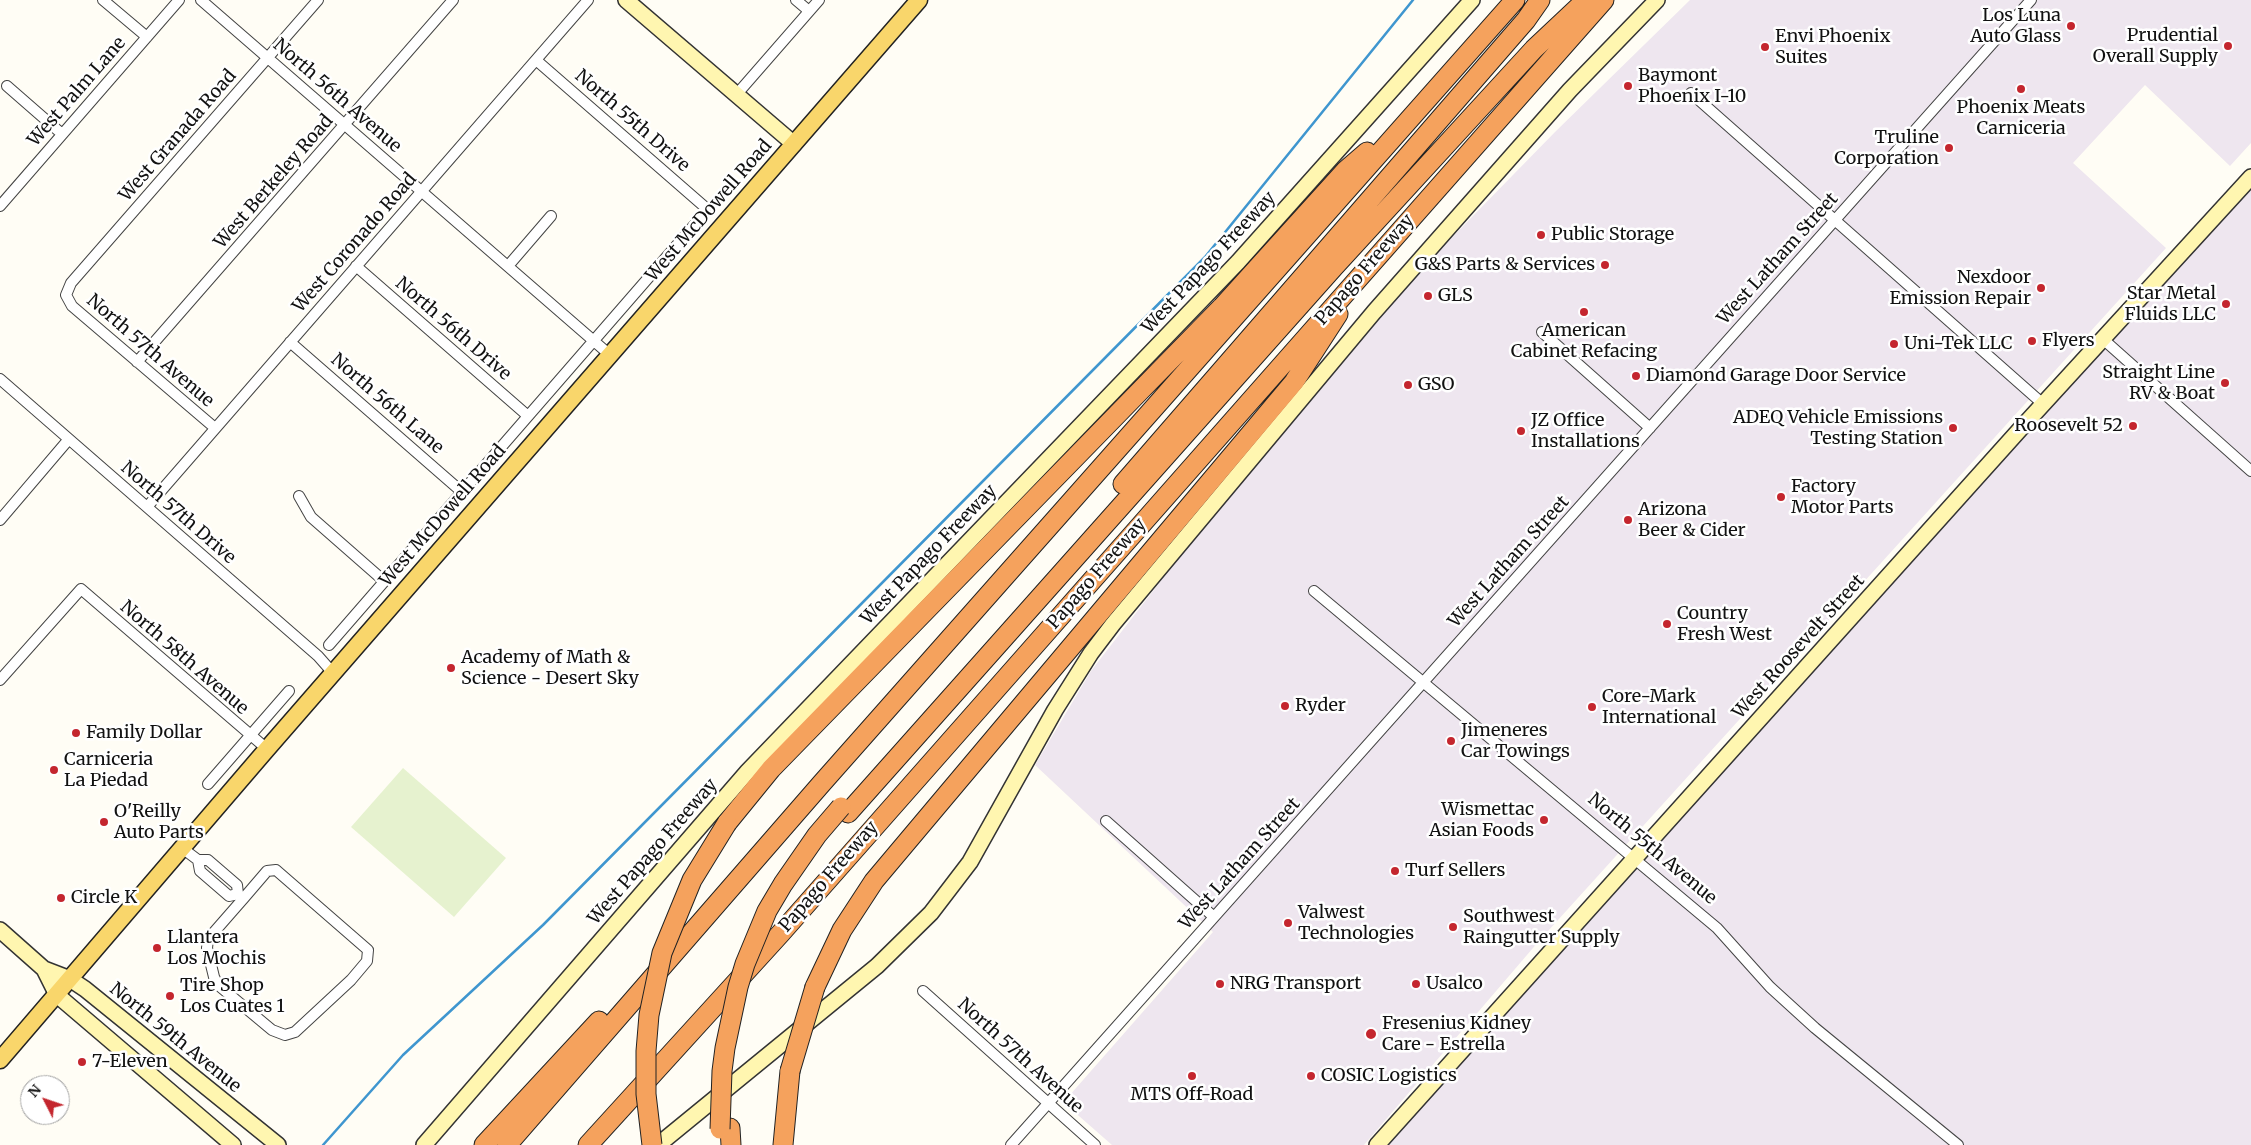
<!DOCTYPE html>
<style>
body{margin:0}
#map{position:relative;width:2251px;height:1145px;overflow:hidden;background:#fffdf5;font-family:Merriweather,serif}
canvas{display:block}
.north{position:absolute;left:20px;top:1075px;width:50px;height:50px;box-sizing:border-box;background:#fff;border:1px solid #a0a0a0;border-radius:50%;rotate:311deg;font-size:14px;font-weight:700;line-height:20px;text-align:center;color:#111}
.north::after{content:'';display:block;margin:auto;width:18px;height:22px;background:#c4262e;clip-path:polygon(50% 0,100% 100%,50% 72%,0 100%)}
</style>
<div id="map">
<canvas width="2251" height="1145"></canvas>
<div class="north">N</div>
</div>
<script>
const ctx = document.querySelector('canvas').getContext('2d');
ctx.lineJoin = 'round';
function paint(path, color) {
  ctx.fillStyle = color;
  ctx.fill(path, 'evenodd');
}
function shape(rows) {
  const path = new Path2D();
  for (const r of rows) {
    path.moveTo(r[0], r[1]);
    for (let i = 2; i < r.length; i += 2) path.lineTo(r[i], r[i + 1]);
  }
  return path;
}
function trace(path, color, width, dash) {
  ctx.strokeStyle = color;
  ctx.lineWidth = width;
  ctx.lineCap = dash ? 'butt' : 'round';
  ctx.setLineDash(dash || []);
  ctx.stroke(path);
}
function drawText(font, color, halo, rows, align = 'center') {
  ctx.font = font + ' Merriweather,serif';
  ctx.lineWidth = 5;
  ctx.setLineDash([]);
  ctx.textBaseline = 'middle';
  ctx.strokeStyle = halo;
  ctx.fillStyle = color;
  for (const [text, x, y, turn = 0] of rows) {
    ctx.save();
    ctx.translate(x, y);
    ctx.rotate((+turn || 0) * Math.PI / 180);
    ctx.textAlign = isNaN(turn) ? turn : align;
    if (halo) ctx.strokeText(text, 0, 0);
    ctx.fillText(text, 0, 0);
    ctx.restore();
  }
}
paint(shape([
 [1690,0,2251,0,2251,143,2230,166,2145,85,2073,163,2166,248,1539,941,1364,1145,1112,1145,1071,1109,1068,1102,1069,1096,1213,932,1035,765,1091,671,1170,569,1425,265,1555,132],
 [2251,177,2251,1145,1388,1145,1610,899]
]), '#eee6ef');
paint(shape([
 [403,768,506,858,454,917,351,827]
]), '#e6f2cf');
trace(shape([
 [323,1145,403,1055,543,925,1205,257,1413,0]
]), '#3f96cf', 2.5);
const street = shape([
 [103,0,147,37],
 [201,0,610,355],
 [796,0,809,11],
 [7,86,62,134],
 [1691,93,2043,404],
 [737,94,819,0],
 [0,206,179,0],
 [356,266,528,416],
 [508,266,551,216],
 [1542,332,1650,428],
 [2104,340,2251,471],
 [290,342,462,492],
 [137,362,453,0],
 [0,379,318,656,333,673],
 [215,428,72,306,66,295,71,283,318,0],
 [299,496,311,517,384,581],
 [147,507,588,0],
 [0,520,69,439],
 [1314,591,1717,928,1770,987,1815,1028,1958,1145],
 [329,645,703,215,706,208,536,60],
 [0,680,81,589,267,749],
 [208,784,289,691],
 [1106,821,1214,917],
 [182,848,198,860,200,871,229,896,238,894],
 [198,860,208,860,237,885,238,894,243,899,267,871,276,870,368,950,367,961,351,980,295,1032,285,1035,272,1030,218,985,214,977,207,948,208,939,243,899],
 [923,991,1095,1145],
 [1011,1145,2031,0]
]);
const secondary = shape([
 [626,0,794,144],
 [0,930,44,969,70,979,85,989,278,1145],
 [44,969,57,995,233,1145],
 [424,1145,748,771,1238,262,1472,0],
 [658,1145,877,966,931,913,970,862,1055,710,1091,653,1113,624,1374,312,1570,90,1657,0],
 [1377,1145,2023,426,2251,177]
]);
const primary = shape([
 [0,1060,267,749,919,0]
]);
const highway = shape([
 [1123,484,1526,20,1540,0],
 [848,813,1334,267,1534,49,1586,0],
 [727,823,771,769,1222,307,1345,171,1367,152],
 [815,987,842,930,874,881,1294,382,1338,314],
 [730,1128,731,1145],
 [484,1145,599,1021],
 [507,1145,822,783,1515,0],
 [588,1145,781,933,1604,0],
 [783,1145,790,1071]
]);
trace(street, '#444', 12);
trace(secondary, '#333', 18);
trace(primary, '#222', 19);
trace(highway, '#222', 21);
trace(street, '#fff', 10);
trace(secondary, '#fff6b0', 15);
trace(primary, '#f9d66b', 16);
trace(highway, '#f5a25d', 19);
const highwayBridge = shape([
 [790,1071,815,987],
 [720,1129,722,1071,725,1048,738,987,745,964,767,911,783,884,817,835,841,807],
 [652,1145,646,1094,646,1051,649,1015,662,953,692,880,727,823]
]);
trace(highwayBridge, '#222', 21, []);
trace(highwayBridge, '#f5a25d', 19);
for (const [x, y, r, color] of [
 [2071,26,5,"#c4262e"],
 [2228,46,5,"#c4262e"],
 [1765,47,5,"#c4262e"],
 [1628,86,5,"#c4262e"],
 [2021,89,5,"#c4262e"],
 [1949,148,5,"#c4262e"],
 [1541,235,5,"#c4262e"],
 [1605,265,5,"#c4262e"],
 [2041,288,5,"#c4262e"],
 [1428,296,5,"#c4262e"],
 [2226,304,5,"#c4262e"],
 [1584,312,5,"#c4262e"],
 [2032,341,5,"#c4262e"],
 [1894,344,5,"#c4262e"],
 [1636,376,5,"#c4262e"],
 [2225,383,5,"#c4262e"],
 [1408,385,5,"#c4262e"],
 [2133,426,5,"#c4262e"],
 [1953,428,5,"#c4262e"],
 [1521,431,5,"#c4262e"],
 [1781,497,5,"#c4262e"],
 [1628,520,5,"#c4262e"],
 [1667,624,5,"#c4262e"],
 [451,668,5,"#c4262e"],
 [1285,706,5,"#c4262e"],
 [1592,707,5,"#c4262e"],
 [76,733,5,"#c4262e"],
 [1451,741,5,"#c4262e"],
 [54,770,5,"#c4262e"],
 [1544,820,5,"#c4262e"],
 [104,822,5,"#c4262e"],
 [1395,871,5,"#c4262e"],
 [61,898,5,"#c4262e"],
 [1288,923,5,"#c4262e"],
 [1453,927,5,"#c4262e"],
 [157,948,5,"#c4262e"],
 [1220,984,5,"#c4262e"],
 [1416,984,5,"#c4262e"],
 [170,996,5,"#c4262e"],
 [1371,1034,6,"#c4262e"],
 [82,1062,5,"#c4262e"],
 [1192,1076,5,"#c4262e"],
 [1311,1076,5,"#c4262e"]
]) {
  const dot = new Path2D();
  dot.arc(x, y, r, 0, 2 * Math.PI);
  ctx.fillStyle = color;
  ctx.fill(dot);
  trace(dot, '#fff', 2);
}
drawText('18px', '#111', '#fff', [
 ["Los Luna",2061,16,"right"],
 ["Auto Glass",2061,37,"right"],
 ["Prudential",2218,36,"right"],
 ["Overall Supply",2218,57,"right"],
 ["Envi Phoenix",1775,37],
 ["Suites",1775,58],
 ["Baymont",1638,76],
 ["Phoenix I-10",1638,97],
 ["Phoenix Meats",2021,108,"center"],
 ["Carniceria",2021,129,"center"],
 ["Truline",1939,138,"right"],
 ["Corporation",1939,159,"right"],
 ["Public Storage",1551,235],
 ["G&S Parts & Services",1595,265,"right"],
 ["Nexdoor",2031,278,"right"],
 ["Emission Repair",2031,299,"right"],
 ["Star Metal",2216,294,"right"],
 ["Fluids LLC",2216,315,"right"],
 ["GLS",1438,296],
 ["American",1584,331,"center"],
 ["Cabinet Refacing",1584,352,"center"],
 ["Flyers",2042,341],
 ["Uni-Tek LLC",1904,344],
 ["Straight Line",2215,373,"right"],
 ["RV & Boat",2215,394,"right"],
 ["Diamond Garage Door Service",1646,376],
 ["GSO",1418,385],
 ["ADEQ Vehicle Emissions",1943,418,"right"],
 ["Testing Station",1943,439,"right"],
 ["JZ Office",1531,421],
 ["Installations",1531,442],
 ["Roosevelt 52",2123,426,"right"],
 ["Factory",1791,487],
 ["Motor Parts",1791,508],
 ["Arizona",1638,510],
 ["Beer & Cider",1638,531],
 ["Country",1677,614],
 ["Fresh West",1677,635],
 ["Academy of Math &",461,658],
 ["Science - Desert Sky",461,679],
 ["Core-Mark",1602,697],
 ["International",1602,718],
 ["Ryder",1295,706],
 ["Jimeneres",1461,731],
 ["Car Towings",1461,752],
 ["Family Dollar",86,733],
 ["Carniceria",64,760],
 ["La Piedad",64,781],
 ["Wismettac",1534,810,"right"],
 ["Asian Foods",1534,831,"right"],
 ["O'Reilly",114,812],
 ["Auto Parts",114,833],
 ["Turf Sellers",1405,871],
 ["Circle K",71,898],
 ["Valwest",1298,913],
 ["Technologies",1298,934],
 ["Southwest",1463,917],
 ["Raingutter Supply",1463,938],
 ["Llantera",167,938],
 ["Los Mochis",167,959],
 ["NRG Transport",1230,984],
 ["Usalco",1426,984],
 ["Tire Shop",180,986],
 ["Los Cuates 1",180,1007],
 ["Fresenius Kidney",1382,1024],
 ["Care - Estrella",1382,1045],
 ["7-Eleven",92,1062],
 ["COSIC Logistics",1321,1076],
 ["MTS Off-Road",1192,1095,"center"]
], 'left');
drawText('18px', '#111', '#fff', [
 ["West Palm Lane",77,92,-49],
 ["North 56th Avenue",337,96,41],
 ["North 55th Drive",632,121,41],
 ["West Granada Road",178,136,-49],
 ["West Berkeley Road",274,182,-49],
 ["West McDowell Road",709,211,-49],
 ["West Coronado Road",355,243,-49],
 ["West Latham Street",1778,259,-48],
 ["West Papago Freeway",1209,263,-47],
 ["Papago Freeway",1365,270,-49],
 ["North 56th Drive",453,329,41],
 ["North 57th Avenue",150,351,41],
 ["North 56th Lane",387,404,41],
 ["North 57th Drive",178,513,41],
 ["West McDowell Road",443,516,-49],
 ["West Papago Freeway",929,555,-46],
 ["West Latham Street",1509,562,-48],
 ["Papago Freeway",1097,574,-49],
 ["West Roosevelt Street",1799,647,-48],
 ["North 58th Avenue",184,658,41],
 ["North 55th Avenue",1652,849,40],
 ["West Papago Freeway",653,852,-49],
 ["West Latham Street",1240,864,-48],
 ["Papago Freeway",829,877,-49],
 ["North 59th Avenue",175,1038,39],
 ["North 57th Avenue",1020,1056,42]
]);
</script>
